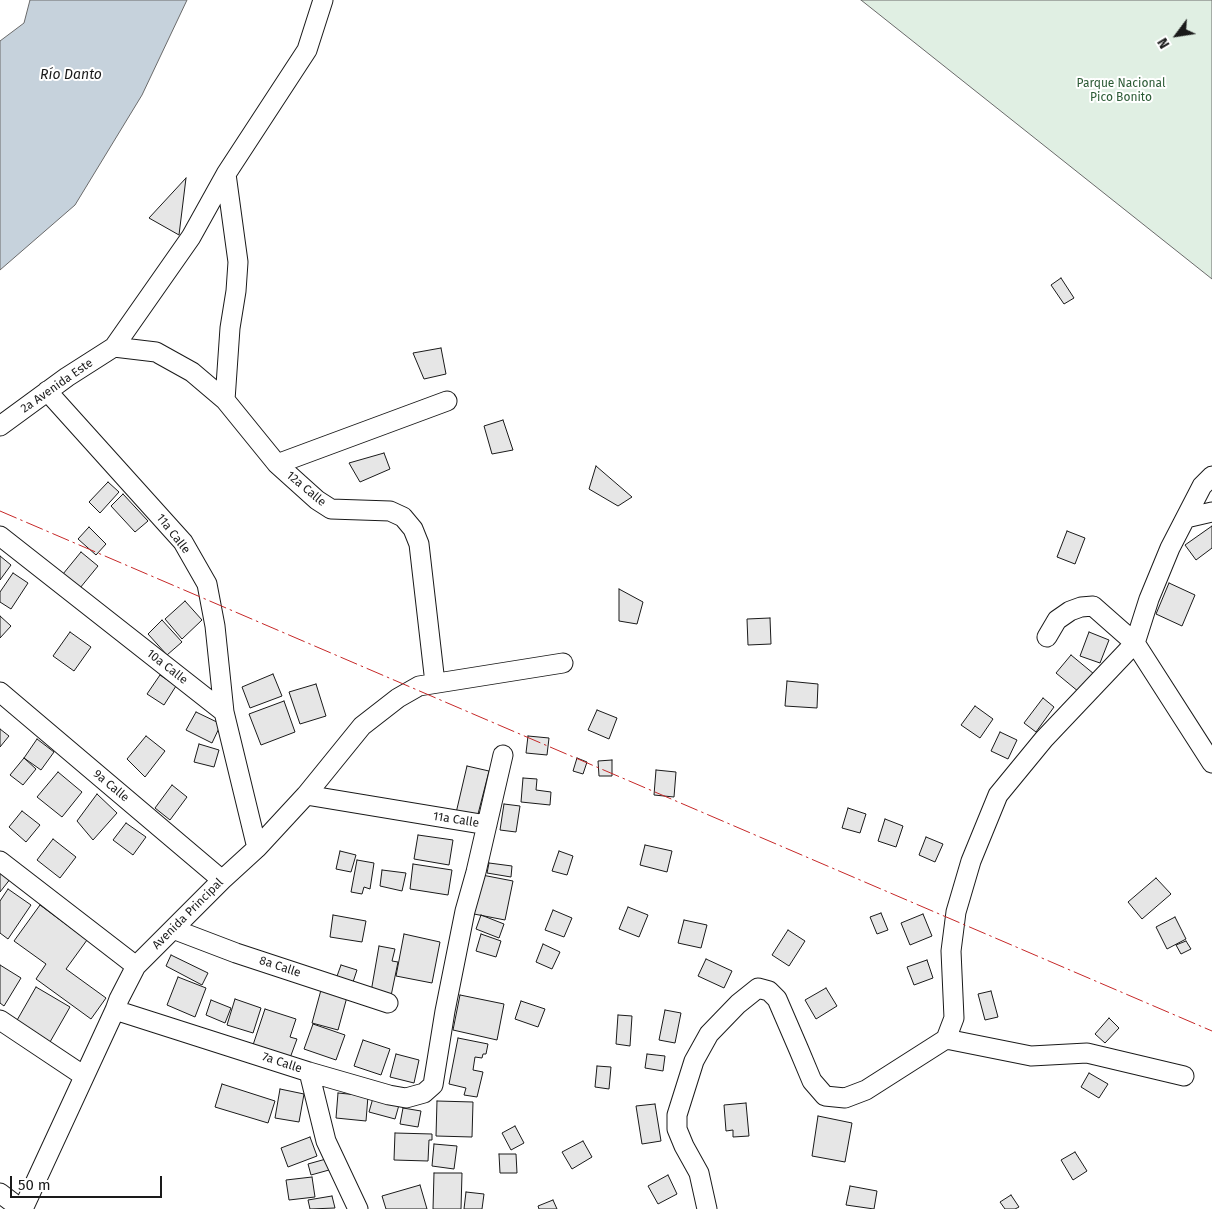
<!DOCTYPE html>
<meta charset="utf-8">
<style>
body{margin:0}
#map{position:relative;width:1212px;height:1209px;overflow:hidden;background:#fff;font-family:"Fira Sans",sans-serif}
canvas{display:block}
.north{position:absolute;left:1152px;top:10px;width:50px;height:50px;-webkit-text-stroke:4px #fff;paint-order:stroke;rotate:239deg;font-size:14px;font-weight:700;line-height:20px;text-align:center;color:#1a1a1a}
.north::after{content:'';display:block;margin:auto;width:18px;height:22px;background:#1a1a1a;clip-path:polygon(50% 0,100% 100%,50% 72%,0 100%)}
.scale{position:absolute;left:10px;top:1176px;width:152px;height:22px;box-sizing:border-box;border:2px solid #1a1a1a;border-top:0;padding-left:6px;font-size:15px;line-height:18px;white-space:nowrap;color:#1a1a1a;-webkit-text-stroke:4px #fff;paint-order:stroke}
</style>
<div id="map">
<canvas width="1212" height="1209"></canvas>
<div class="north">N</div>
<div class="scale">50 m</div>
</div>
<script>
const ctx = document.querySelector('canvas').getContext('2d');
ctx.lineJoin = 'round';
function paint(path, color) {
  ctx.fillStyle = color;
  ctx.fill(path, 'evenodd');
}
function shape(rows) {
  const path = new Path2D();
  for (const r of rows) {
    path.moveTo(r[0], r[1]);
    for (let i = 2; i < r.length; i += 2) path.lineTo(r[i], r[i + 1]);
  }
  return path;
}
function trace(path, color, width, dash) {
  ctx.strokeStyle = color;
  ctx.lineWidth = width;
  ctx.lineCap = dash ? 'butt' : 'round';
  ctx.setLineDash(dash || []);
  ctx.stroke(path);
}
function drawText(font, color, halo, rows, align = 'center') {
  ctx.font = font + ' "Fira Sans",sans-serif';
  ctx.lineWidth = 4;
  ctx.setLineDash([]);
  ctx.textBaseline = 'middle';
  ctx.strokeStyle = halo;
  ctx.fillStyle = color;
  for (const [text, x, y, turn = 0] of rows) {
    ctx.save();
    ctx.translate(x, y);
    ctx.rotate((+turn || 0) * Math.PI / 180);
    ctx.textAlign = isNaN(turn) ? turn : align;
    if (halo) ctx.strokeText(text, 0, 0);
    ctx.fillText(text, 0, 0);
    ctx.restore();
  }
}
const green = shape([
 [861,0,1212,0,1212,279,861,0]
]);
paint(green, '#e0efe3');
trace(green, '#6a6a6a', 1);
const water = shape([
 [30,0,187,0,142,95,75,205,0,270,0,41,24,23,30,0]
]);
paint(water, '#c6d2dc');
trace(water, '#6a6a6a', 1);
const building = shape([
 [186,178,179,235,149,218,186,178],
 [1061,278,1074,298,1064,304,1051,285,1061,278],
 [441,348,446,374,424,379,413,353,441,348],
 [503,420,513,450,492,454,484,426,503,420],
 [384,453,390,469,360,482,349,463,384,453],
 [596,466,632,497,618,506,589,489,596,466],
 [108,482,119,492,100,513,89,502,108,482],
 [123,494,148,521,135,532,111,506,123,494],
 [1212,526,1212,548,1196,560,1185,545,1212,526],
 [89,527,106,544,96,555,78,539,89,527],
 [1067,531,1085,538,1075,564,1057,557,1067,531],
 [81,552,98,566,80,588,63,574,81,552],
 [0,556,11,565,0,580,0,556],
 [13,573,28,583,11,609,0,602,0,592,13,573],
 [1169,583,1195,595,1182,626,1156,614,1169,583],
 [619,589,643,602,637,624,619,621,619,589],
 [185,601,202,620,182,639,165,619,185,601],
 [0,616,11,626,0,638,0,616],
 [770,618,771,644,748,645,747,619,770,618],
 [162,620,182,642,167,655,148,634,162,620],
 [70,632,91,647,74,671,53,656,70,632],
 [1089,632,1109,640,1100,663,1080,656,1089,632],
 [1071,655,1094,674,1079,692,1056,673,1071,655],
 [273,674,282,696,250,708,242,687,273,674],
 [160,675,176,686,164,705,147,694,160,675],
 [787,681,818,684,817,708,785,706,787,681],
 [316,684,326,716,300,724,289,692,316,684],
 [1043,698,1054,707,1036,732,1024,723,1043,698],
 [284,701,295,732,261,745,249,714,284,701],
 [975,706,993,719,980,738,961,725,975,706],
 [597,710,617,718,609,739,588,730,597,710],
 [196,712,221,724,212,743,186,730,196,712],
 [0,729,9,736,0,747,0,729],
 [1000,732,1017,740,1008,759,991,751,1000,732],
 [146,736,165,751,145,777,127,759,146,736],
 [528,736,549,738,547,755,526,753,528,736],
 [37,739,54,752,41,770,24,758,37,739],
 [199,744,219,750,214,767,194,762,199,744],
 [24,758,36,769,23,785,10,775,24,758],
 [577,758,587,762,583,774,573,771,577,758],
 [612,760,612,776,599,776,598,761,612,760],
 [467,766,489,771,477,818,456,813,467,766],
 [656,770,676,772,674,797,654,795,656,770],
 [58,772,82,792,62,817,37,797,58,772],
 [523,778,537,779,536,790,551,792,550,805,521,802,523,778],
 [172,785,187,797,170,820,155,808,172,785],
 [97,794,117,813,93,840,77,821,97,794],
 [504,804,520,806,516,832,500,830,504,804],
 [848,808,866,814,860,833,842,828,848,808],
 [22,811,40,825,26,842,9,827,22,811],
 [885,819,903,826,896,847,878,841,885,819],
 [126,823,146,837,133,855,113,840,126,823],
 [418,835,453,840,449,865,414,859,418,835],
 [926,837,943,844,935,862,919,855,926,837],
 [53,839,76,857,60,878,37,860,53,839],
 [645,845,672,851,667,872,640,865,645,845],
 [340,851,356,855,351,872,336,869,340,851],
 [559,851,573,856,567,875,552,871,559,851],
 [357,860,374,863,370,889,364,887,362,894,351,892,357,860],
 [489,863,512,866,511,877,487,873,489,863],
 [413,864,452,870,448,895,410,889,413,864],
 [0,870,11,878,0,892,0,870],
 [382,870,406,873,402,891,380,886,382,870],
 [482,875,513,881,505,920,474,914,482,875],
 [1156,878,1171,894,1142,919,1128,902,1156,878],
 [8,889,31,905,8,939,0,933,0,901,8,889],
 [40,905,87,940,66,969,106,998,91,1019,36,979,46,964,14,941,40,905],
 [628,907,648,915,639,937,619,929,628,907],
 [553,910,572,918,564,937,545,930,553,910],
 [881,913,888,930,877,934,870,917,881,913],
 [923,914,932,936,910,945,901,923,923,914],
 [333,915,366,921,362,942,330,937,333,915],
 [481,915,504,924,499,938,476,929,481,915],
 [1175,917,1186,939,1167,949,1156,927,1175,917],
 [684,920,707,925,701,948,678,943,684,920],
 [788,930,805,941,789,966,772,955,788,930],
 [404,934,440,942,432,983,396,976,404,934],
 [481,934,501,941,496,957,476,951,481,934],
 [1186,941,1191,949,1181,954,1176,945,1186,941],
 [543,944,560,952,552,969,536,962,543,944],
 [379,946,395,949,392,961,398,962,391,996,371,992,379,946],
 [171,955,208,973,202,985,166,966,171,955],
 [706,959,732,971,724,988,698,976,706,959],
 [927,960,933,978,914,985,907,967,927,960],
 [0,965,21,978,4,1006,0,1003,0,965],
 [341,965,357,970,352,985,336,979,341,965],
 [178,977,206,988,195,1017,167,1005,178,977],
 [36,987,70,1007,50,1042,16,1022,36,987],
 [826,988,837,1006,816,1019,805,1000,826,988],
 [321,990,347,997,338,1030,312,1023,321,990],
 [991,991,998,1017,985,1020,978,994,991,991],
 [460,995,504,1004,497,1040,453,1030,460,995],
 [235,999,261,1008,253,1033,227,1025,235,999],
 [211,1000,231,1008,225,1023,206,1015,211,1000],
 [521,1001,545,1009,538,1027,515,1019,521,1001],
 [265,1009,296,1019,290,1037,297,1039,290,1058,253,1045,265,1009],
 [665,1010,681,1013,675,1043,659,1040,665,1010],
 [618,1015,632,1016,630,1046,616,1044,618,1015],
 [1109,1018,1119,1028,1105,1043,1095,1034,1109,1018],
 [313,1024,345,1035,336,1060,304,1049,313,1024],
 [458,1038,488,1044,486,1054,483,1054,482,1058,475,1057,473,1070,483,1072,477,1097,464,1095,466,1088,449,1084,458,1038],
 [363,1040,390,1049,381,1075,354,1066,363,1040],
 [396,1054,419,1060,414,1083,390,1077,396,1054],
 [647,1054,665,1056,663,1071,645,1068,647,1054],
 [597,1066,611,1067,609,1089,595,1087,597,1066],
 [1089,1073,1108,1084,1099,1098,1081,1087,1089,1073],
 [222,1084,275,1101,268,1123,215,1107,222,1084],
 [280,1089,304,1094,299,1122,275,1118,280,1089],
 [338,1093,368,1096,366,1121,336,1118,338,1093],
 [373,1098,399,1105,395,1119,369,1112,373,1098],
 [437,1101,473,1102,472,1137,436,1136,437,1101],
 [746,1103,749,1136,733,1137,733,1130,726,1131,724,1105,746,1103],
 [655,1104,661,1141,642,1144,636,1106,655,1104],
 [403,1108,421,1111,418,1127,400,1124,403,1108],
 [818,1116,852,1123,845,1162,812,1156,818,1116],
 [515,1126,524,1143,511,1150,502,1133,515,1126],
 [395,1133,432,1134,432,1140,429,1140,428,1161,394,1160,395,1133],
 [310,1137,317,1156,288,1167,281,1148,310,1137],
 [583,1141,592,1157,572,1169,562,1152,583,1141],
 [434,1144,457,1146,454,1169,432,1166,434,1144],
 [1075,1152,1087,1171,1073,1180,1061,1160,1075,1152],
 [499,1154,516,1154,517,1173,500,1173,499,1154],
 [326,1159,329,1170,311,1175,308,1164,326,1159],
 [434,1173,462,1173,461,1209,433,1209,434,1173],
 [668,1175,677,1194,658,1204,648,1186,668,1175],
 [312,1177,315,1197,289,1200,286,1180,312,1177],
 [420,1185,427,1209,386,1209,382,1196,420,1185],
 [850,1186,877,1191,874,1209,846,1205,850,1186],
 [466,1192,484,1194,482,1209,464,1209,466,1192],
 [1011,1195,1019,1207,1015,1209,1005,1209,1000,1202,1011,1195],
 [332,1196,335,1208,310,1209,308,1200,332,1196],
 [553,1200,557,1209,539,1209,538,1206,553,1200]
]);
paint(building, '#e6e6e6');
trace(building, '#1a1a1a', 1);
const street = shape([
 [114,347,156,352,192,372,225,400,277,464,317,500,331,509,390,511,403,517,413,529,419,544,435,683],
 [47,391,183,542,207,584,215,626,224,712],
 [225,400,230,328,236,291,238,262,226,174],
 [0,426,67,377,114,347,191,237,226,174,307,50,323,0],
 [277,464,447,401],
 [1186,518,1212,512],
 [0,536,224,712,257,848],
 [1047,637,1057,620,1070,611,1081,607,1093,606,1135,643,1212,763],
 [0,692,222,880],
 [306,795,487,825],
 [0,861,136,966],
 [173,929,236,953,388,1003],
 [115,1010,309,1072,389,1095,406,1098,424,1093,433,1085,445,1011,465,911,476,872,503,755],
 [0,1020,84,1076],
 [946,1039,1031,1056,1087,1053,1184,1076],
 [309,1072,326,1141,358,1209],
 [0,1193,21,1209],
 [23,1209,115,1010,119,999,136,966,222,880,257,848,306,795,362,726,398,698,419,686,563,663],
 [707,1209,699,1173,684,1146,677,1129,677,1115,694,1061,709,1034,738,1004,758,988,769,991,777,999,799,1050,812,1081,825,1096,845,1098,866,1090,946,1039,954,1018,951,951,956,912,971,861,998,795,1044,739,1135,643,1149,599,1170,548,1202,486,1212,476]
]);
trace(street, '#1a1a1a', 21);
trace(street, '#fff', 19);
trace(shape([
 [0,511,1212,1031]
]), '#c62828', 1, [18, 4, 2.5, 4]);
drawText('12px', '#2b5a34', '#fff', [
 ["Parque Nacional",1121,84],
 ["Pico Bonito",1121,98]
]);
drawText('12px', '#1a1a1a', '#fff', [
 ["2a Avenida Este",57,386,-35],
 ["12a Calle",306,489,40],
 ["11a Calle",173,534,52],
 ["10a Calle",167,667,38],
 ["9a Calle",111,786,40],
 ["11a Calle",456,820,9],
 ["Avenida Principal",188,914,-45],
 ["8a Calle",280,967,18],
 ["7a Calle",282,1063,18]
]);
drawText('italic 14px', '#1a1a1a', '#fff', [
 ["Río Danto",71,75]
]);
</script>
